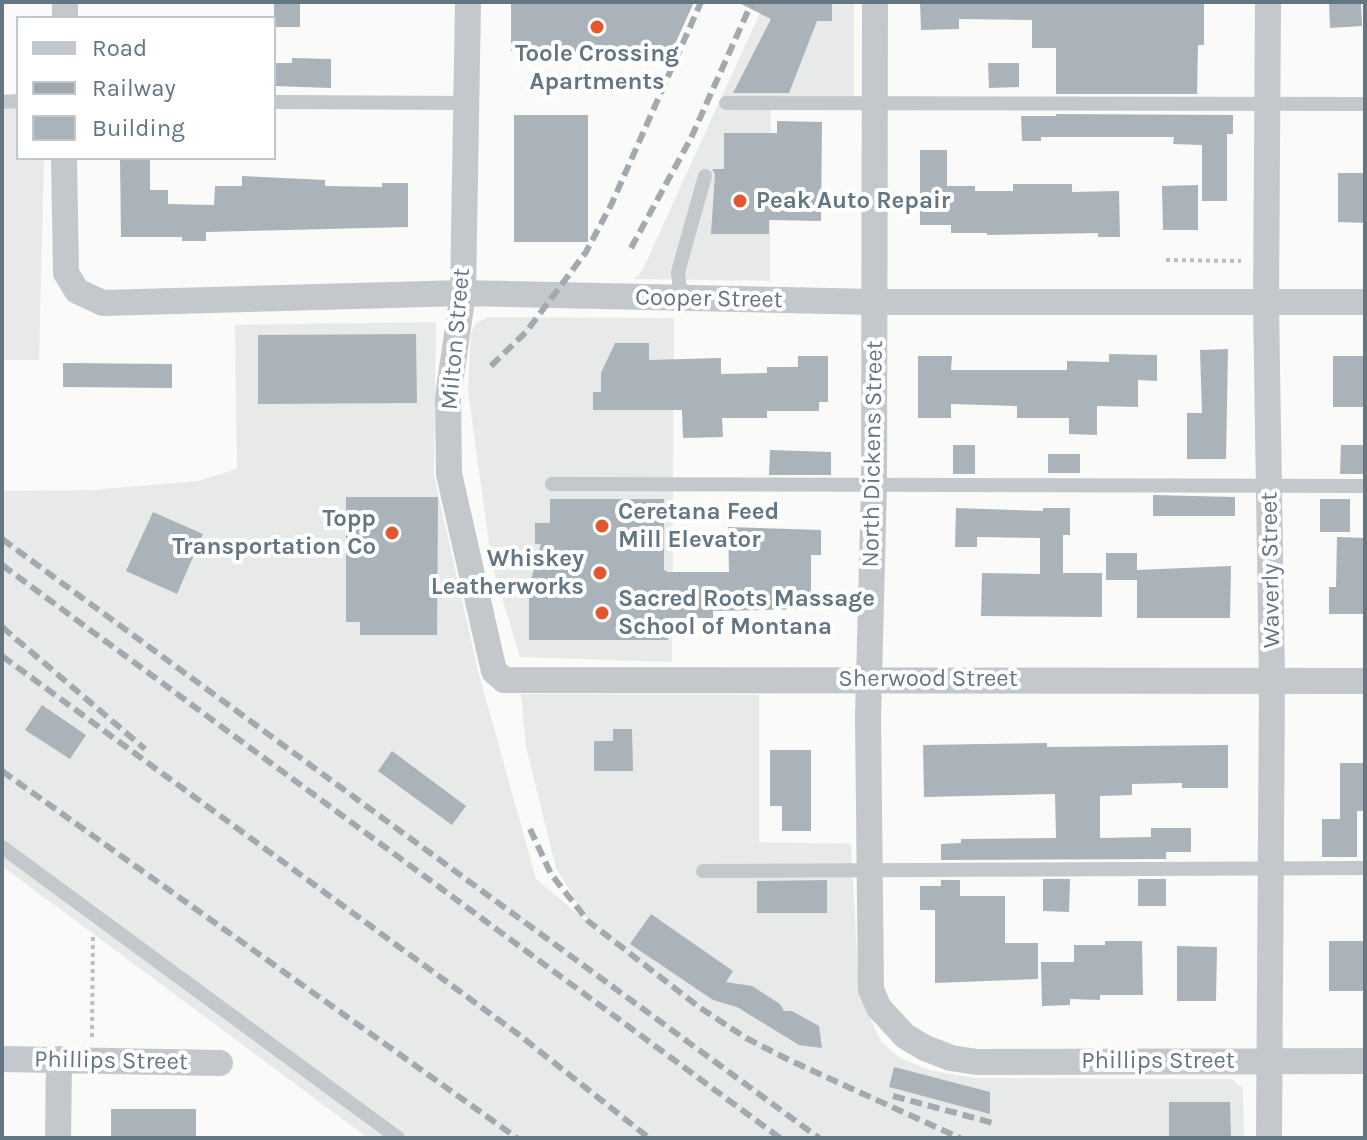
<!DOCTYPE html>
<style>
body{margin:0}
#map{position:relative;width:1367px;height:1140px;overflow:hidden;background:#fafaf8;font-family:Karla,sans-serif}
canvas{display:block}
.frame{position:absolute;inset:0;border:4px solid #657683;pointer-events:none}
.legend{position:absolute;left:16px;top:16px;width:260px;height:144px;box-sizing:border-box;background:#fff;border:2px solid #c1c8cd;margin:0;padding:10px 14px;list-style:none;font-size:24px;color:#657683}
.legend li{display:flex;align-items:center;gap:16px;height:40px}
.legend b{width:40px;border:2px solid #c1c8cd}
</style>
<div id="map">
<canvas width="1367" height="1140"></canvas>
<div class="frame"></div>
<ul class="legend">
<li><b style="height:10px;background:#c3c8cc"></b>Road</li>
<li><b style="height:10px;background:#a2aab0"></b>Railway</li>
<li><b style="height:22px;background:#aab3b9"></b>Building</li>
</ul>
</div>
<script>
const ctx = document.querySelector('canvas').getContext('2d');
ctx.lineJoin = 'round';
function paint(path, color) {
  ctx.fillStyle = color;
  ctx.fill(path, 'evenodd');
}
function shape(rows) {
  const path = new Path2D();
  for (const r of rows) {
    path.moveTo(r[0], r[1]);
    for (let i = 2; i < r.length; i += 2) path.lineTo(r[i], r[i + 1]);
  }
  return path;
}
function trace(path, color, width, dash) {
  ctx.strokeStyle = color;
  ctx.lineWidth = width;
  ctx.lineCap = dash ? 'butt' : 'round';
  ctx.setLineDash(dash || []);
  ctx.stroke(path);
}
function drawText(font, color, halo, rows, align = 'center') {
  ctx.font = font + ' Karla,sans-serif';
  ctx.lineWidth = 8;
  ctx.setLineDash([]);
  ctx.textBaseline = 'middle';
  ctx.strokeStyle = halo;
  ctx.fillStyle = color;
  for (const [text, x, y, turn = 0] of rows) {
    ctx.save();
    ctx.translate(x, y);
    ctx.rotate((+turn || 0) * Math.PI / 180);
    ctx.textAlign = isNaN(turn) ? turn : align;
    if (halo) ctx.strokeText(text, 0, 0);
    ctx.fillText(text, 0, 0);
    ctx.restore();
  }
}
paint(shape([
 [765,2,854,2,854,103,771,104,770,281,634,279,642,271],
 [2,101,18,101,18,158,44,158,39,360,2,360],
 [489,317,674,318,672,662,520,657,492,565,468,391,471,333,476,323],
 [436,322,434,475,478,671,536,879,620,949,588,921,556,868,526,747,521,694,759,695,759,842,851,844,859,992,881,1042,900,1058,929,1070,975,1078,1231,1079,1243,1088,1244,1138,368,1138,2,866,2,491,92,490,198,481,237,469,235,325]
]), '#e8e9e9');
paint(shape([
 [274,2,300,2,300,27,274,27],
 [511,2,694,2,671,53,511,51],
 [737,2,832,2,832,21,817,21,789,93,733,93,771,19],
 [920,2,1204,2,1204,45,1198,45,1197,94,1056,94,1056,48,1032,48,1032,20,959,19,959,29,921,30],
 [1329,2,1361,2,1362,26,1330,28],
 [292,58,331,59,331,88,274,86,274,63,292,63],
 [988,63,1019,63,1019,87,989,88],
 [1056,114,1233,115,1233,134,1227,134,1227,201,1202,201,1202,145,1173,144,1174,137,1041,137,1041,141,1022,141,1021,116,1056,116],
 [514,115,588,115,588,242,514,242],
 [777,121,822,122,821,221,769,220,769,234,711,234,715,174,712,169,724,169,724,133,777,133],
 [920,150,947,150,947,186,975,186,975,191,1013,191,1013,184,1072,184,1072,192,1119,191,1120,237,1098,237,1098,233,987,235,987,233,951,233,951,225,920,225],
 [120,158,150,158,150,190,168,190,168,204,214,205,215,186,242,186,242,176,325,180,325,186,382,187,382,183,408,183,408,227,206,232,206,241,182,241,182,237,121,237],
 [1338,173,1365,173,1365,223,1338,222],
 [1198,185,1198,230,1163,230,1162,186],
 [416,334,417,403,258,404,258,335],
 [615,343,649,343,649,360,721,358,721,374,767,373,767,367,798,367,798,356,828,356,828,402,819,402,819,411,767,411,767,418,722,418,723,437,683,438,682,410,593,410,593,392,601,392,601,373],
 [1228,349,1226,459,1187,459,1187,413,1202,413,1200,350],
 [1109,354,1157,355,1157,381,1138,380,1138,407,1097,406,1097,435,1069,434,1069,418,1017,418,1017,406,951,404,951,418,918,418,918,356,952,356,951,370,1067,370,1067,361,1109,362],
 [1333,356,1365,356,1365,407,1333,407],
 [63,363,172,364,172,388,63,387],
 [953,445,975,445,975,474,953,474],
 [1341,445,1365,445,1365,474,1340,474],
 [770,450,831,452,831,475,769,475],
 [1048,454,1080,454,1080,473,1048,473],
 [1153,495,1235,497,1235,516,1153,516],
 [346,497,438,497,437,635,360,635,360,622,346,622],
 [550,499,664,499,664,570,668,572,729,572,728,527,821,530,821,555,811,555,811,609,713,611,713,618,668,618,668,640,529,640,529,587,541,544,535,544,535,523,550,523],
 [1320,499,1350,499,1350,532,1320,532],
 [956,508,1043,511,1043,508,1070,508,1070,535,1063,535,1063,573,1102,573,1102,617,981,616,982,573,1040,574,1040,538,977,537,977,547,955,547],
 [153,512,203,534,177,594,126,571],
 [1337,537,1365,538,1364,614,1329,614,1329,587,1336,587],
 [1106,553,1137,553,1137,570,1231,566,1230,618,1137,618,1137,580,1106,580],
 [42,705,86,735,70,759,25,730],
 [613,729,632,729,633,771,594,771,594,741,613,741],
 [1047,743,1047,747,1228,745,1228,788,1182,788,1182,783,1132,784,1132,795,1100,796,1100,838,1151,837,1151,828,1191,828,1191,852,1166,852,1166,859,941,860,941,844,961,843,961,839,1056,838,1055,794,924,797,923,745],
 [770,750,811,750,811,831,782,831,782,806,770,806],
 [392,751,466,806,452,825,378,771],
 [1340,763,1365,763,1365,811,1357,811,1357,857,1322,857,1322,819,1340,819],
 [1043,879,1070,879,1069,912,1043,911],
 [1138,879,1166,879,1166,906,1138,906],
 [827,880,827,913,757,913,757,881],
 [941,880,960,880,960,896,1005,896,1005,943,1038,943,1038,979,935,983,935,910,920,910,920,886,941,886],
 [651,914,733,971,726,982,752,986,780,1004,784,1011,792,1011,819,1026,822,1048,799,1045,737,1007,713,1000,630,944],
 [1105,941,1142,941,1143,995,1100,995,1100,1000,1070,999,1070,1005,1042,1006,1041,962,1074,962,1074,945,1105,945],
 [1329,941,1365,941,1365,991,1329,991],
 [1177,946,1217,947,1216,1001,1177,1001],
 [894,1067,990,1092,990,1114,889,1087],
 [1169,1102,1230,1102,1231,1138,1169,1138],
 [111,1109,196,1109,196,1138,111,1138]
]), '#aab3b9');
trace(shape([
 [1166,260,1241,261],
 [92,1037,93,934]
]), '#bbbfc2', 4, [4, 4]);
trace(shape([
 [2,102,18,101],
 [274,102,467,103],
 [726,103,1365,104],
 [681,299,678,272,705,176],
 [552,484,1365,486],
 [2,847,398,1138],
 [703,871,1365,868]
]), '#c3c8cc', 14);
trace(shape([
 [468,2,463,293,448,396,449,474,494,671,504,680,1365,681],
 [875,2,874,485,868,717,871,990,879,1008,905,1036,925,1048,951,1058,977,1062,1365,1061],
 [1268,2,1266,303,1272,680,1269,1138],
 [65,18,65,2],
 [64,158,66,273,77,291,103,303,463,293,875,302,1365,302],
 [2,1059,220,1063],
 [58,1138,59,1059]
]), '#c3c8cc', 26);
trace(shape([
 [631,248,691,138,752,2],
 [491,366,526,332,586,252,612,203,701,2],
 [2,539,819,1138],
 [2,565,780,1138],
 [2,627,145,749],
 [2,656,518,1034,649,1138],
 [2,771,517,1138],
 [530,829,551,874,588,921,699,1007,746,1038,789,1060,960,1138],
 [893,1096,993,1123]
]), '#a2aab0', 6, [12, 6]);
for (const [x, y, r, color] of [
 [597,27,8,"#e4572e"],
 [740,201,8,"#e4572e"],
 [602,526,8,"#e4572e"],
 [392,533,8,"#e4572e"],
 [600,573,8,"#e4572e"],
 [602,613,8,"#e4572e"]
]) {
  const dot = new Path2D();
  dot.arc(x, y, r, 0, 2 * Math.PI);
  ctx.fillStyle = color;
  ctx.fill(dot);
  trace(dot, '#fff', 3);
}
drawText('bold 24px', '#657683', '#fff', [
 ["Toole Crossing",597,54,"center"],
 ["Apartments",597,82,"center"],
 ["Peak Auto Repair",756,201],
 ["Ceretana Feed",618,512],
 ["Mill Elevator",618,540],
 ["Topp",376,519,"right"],
 ["Transportation Co",376,547,"right"],
 ["Whiskey",584,559,"right"],
 ["Leatherworks",584,587,"right"],
 ["Sacred Roots Massage",618,599],
 ["School of Montana",618,627]
], 'left');
drawText('24px', '#657683', '#fff', [
 ["Cooper Street",709,299,1],
 ["Milton Street",456,339,-85],
 ["North Dickens Street",873,454,-89],
 ["Waverly Street",1271,570,-91],
 ["Sherwood Street",928,679],
 ["Phillips Street",111,1061,1],
 ["Phillips Street",1158,1061]
]);
</script>
